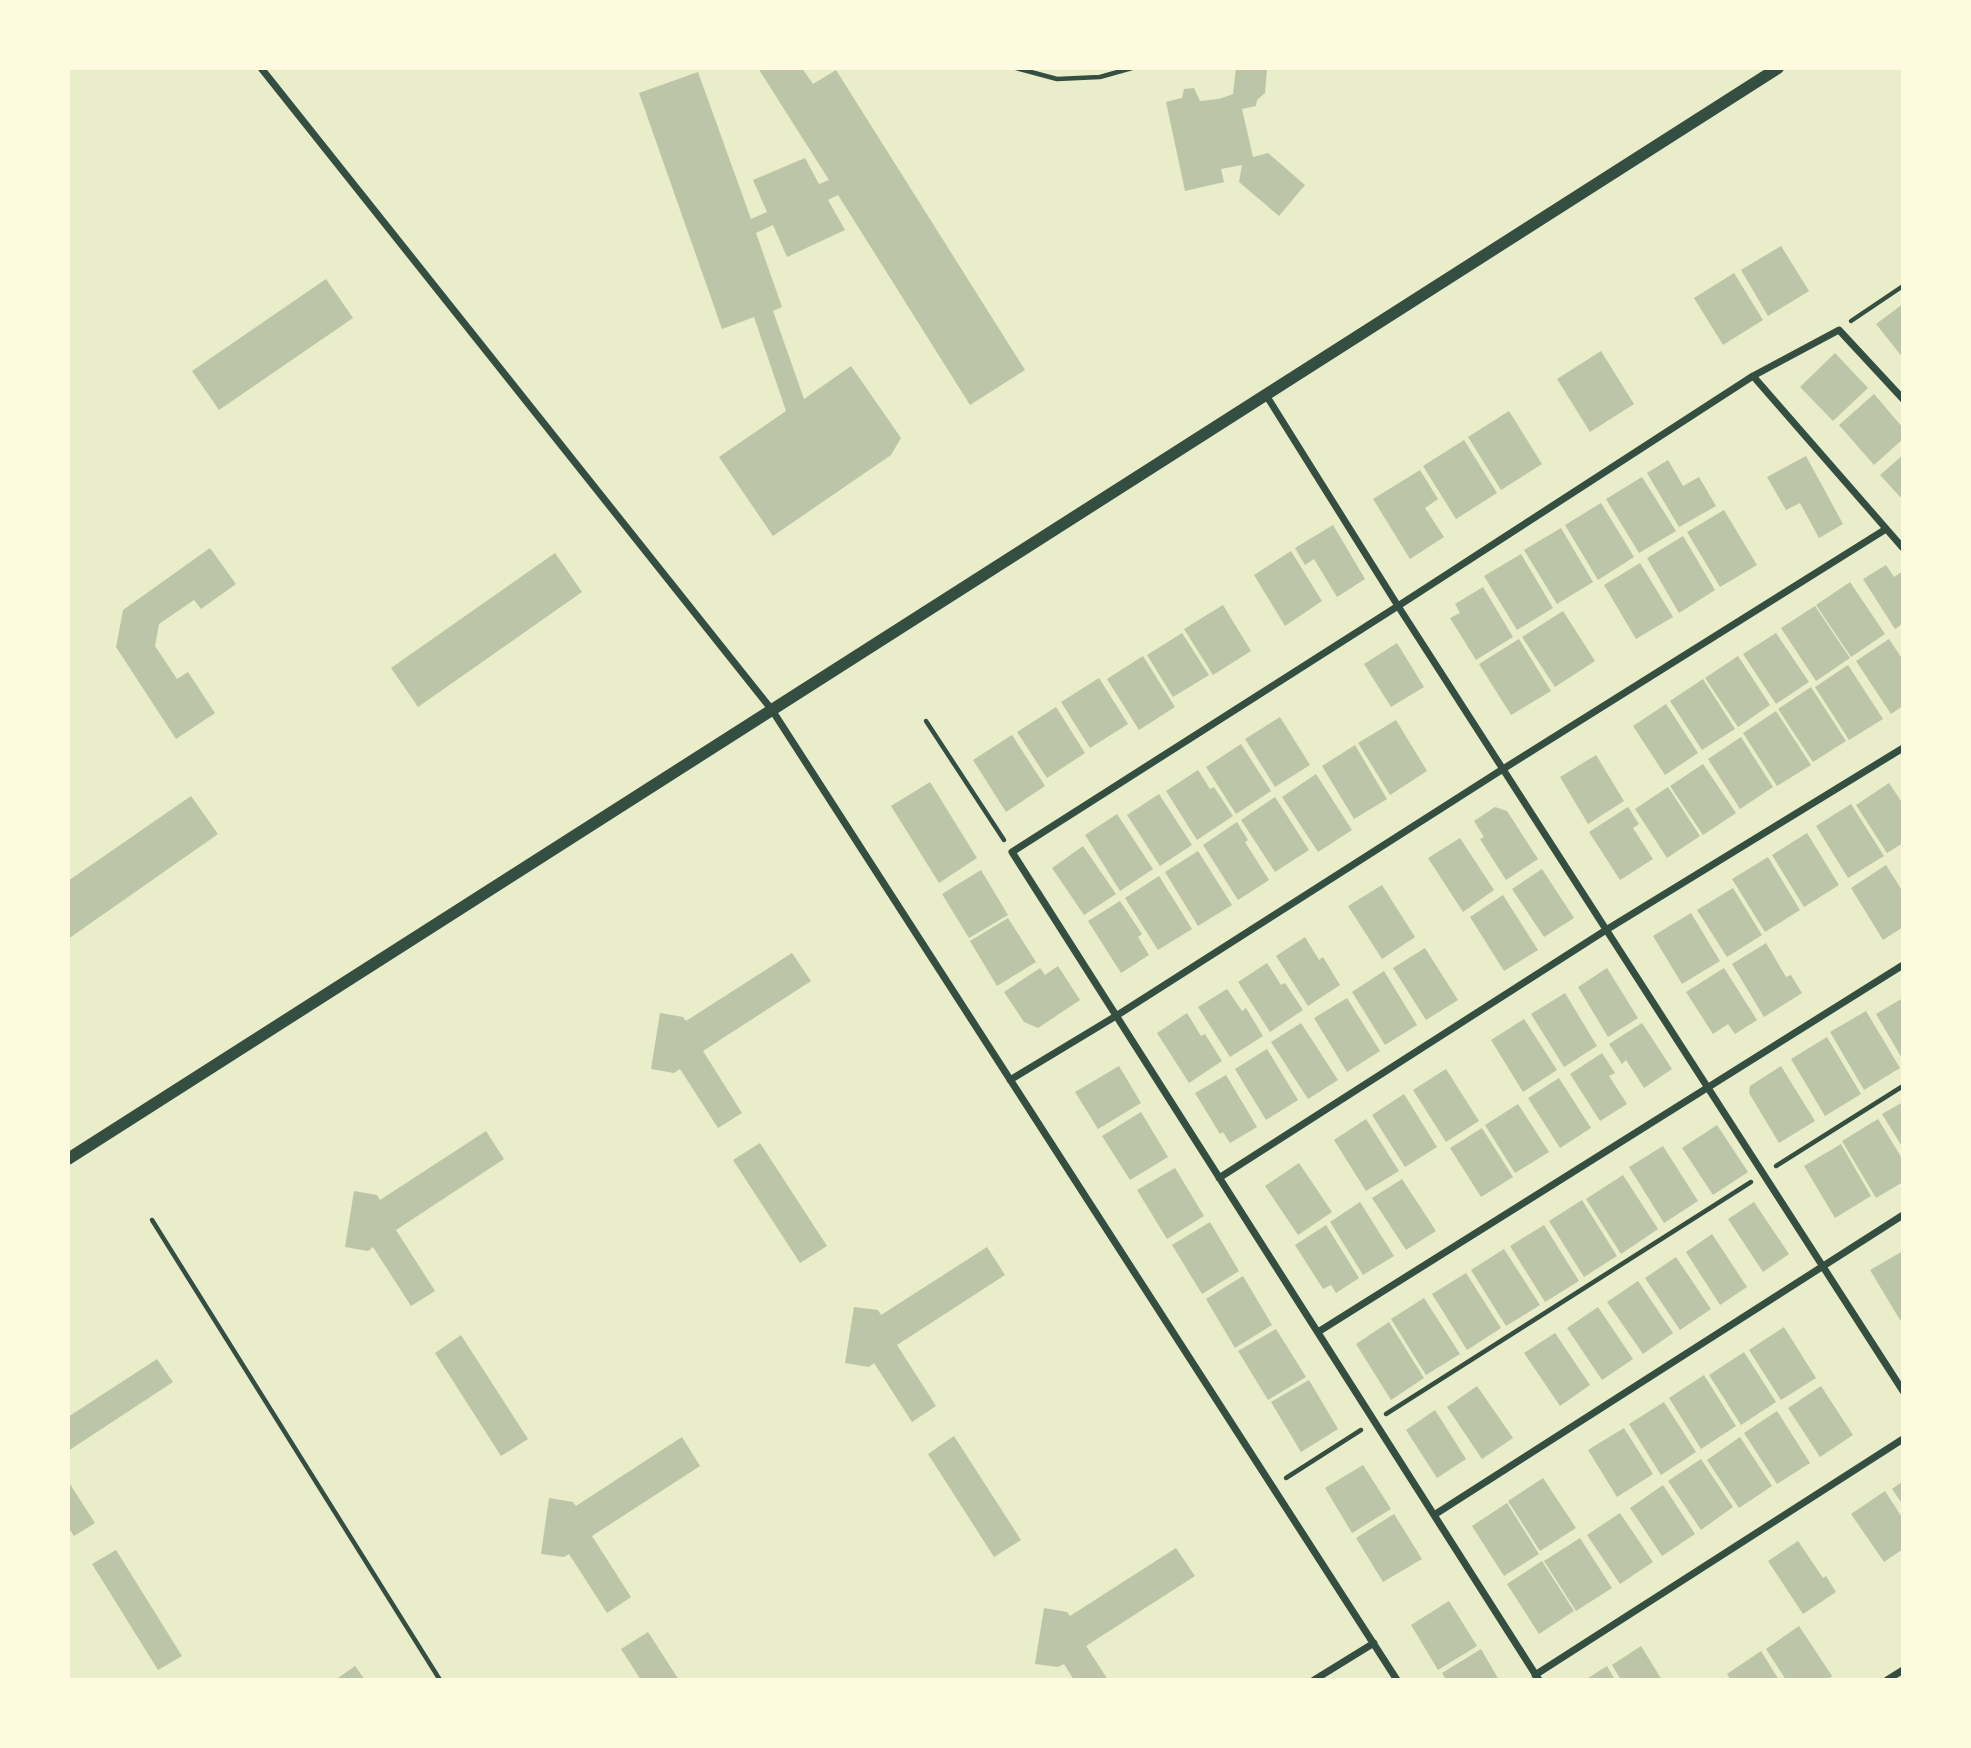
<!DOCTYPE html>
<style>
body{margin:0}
#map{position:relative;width:1971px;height:1748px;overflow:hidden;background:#e9edc9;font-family:"DejaVu Sans",sans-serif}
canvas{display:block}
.frame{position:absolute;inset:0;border:70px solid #fefae0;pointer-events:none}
</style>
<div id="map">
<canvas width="1971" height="1748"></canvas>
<div class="frame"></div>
</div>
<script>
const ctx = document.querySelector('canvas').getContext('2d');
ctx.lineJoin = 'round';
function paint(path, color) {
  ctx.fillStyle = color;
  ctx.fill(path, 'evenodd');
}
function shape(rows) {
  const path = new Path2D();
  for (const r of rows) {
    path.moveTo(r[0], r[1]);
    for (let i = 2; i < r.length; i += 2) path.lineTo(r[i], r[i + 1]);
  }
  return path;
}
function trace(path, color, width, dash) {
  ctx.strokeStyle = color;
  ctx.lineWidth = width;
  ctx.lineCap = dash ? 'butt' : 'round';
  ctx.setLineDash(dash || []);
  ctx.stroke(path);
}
paint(shape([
 [758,68,802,68,813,84,836,70,1025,370,970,405,838,195,828,200,845,230,787,257,773,225,756,233,782,307,773,311,804,399,851,366,901,438,891,455,773,536,719,457,786,411,754,317,722,329,639,93,698,72,751,219,767,212,753,180,805,158,819,184,829,180],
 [1236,68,1267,68,1265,93,1257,100,1256,106,1242,109,1253,157,1268,153,1305,185,1279,216,1239,182,1242,165,1221,169,1224,182,1185,191,1166,102,1182,98,1184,89,1194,88,1200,101,1219,99,1233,94],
 [1781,246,1809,291,1768,316,1741,270],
 [1734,273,1763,320,1723,345,1694,298],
 [326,279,353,318,219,410,192,371],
 [1903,304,1903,358,1876,324],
 [1601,351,1634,404,1590,432,1557,379],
 [1835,353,1868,388,1833,421,1800,387],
 [1874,394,1903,428,1903,439,1874,465,1839,425],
 [1509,411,1542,464,1501,490,1468,437],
 [1464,440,1497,493,1456,519,1423,466],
 [1903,455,1903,500,1880,475],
 [1806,456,1843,524,1819,538,1800,503,1786,510,1767,477],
 [1668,460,1683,486,1699,477,1716,506,1679,527,1647,473],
 [1420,470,1438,499,1425,508,1444,537,1410,559,1373,499],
 [1642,477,1676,531,1639,553,1606,499],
 [1601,503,1634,557,1598,580,1565,525],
 [1724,510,1757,565,1720,587,1687,532],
 [1333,525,1365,579,1337,597,1314,559,1305,565,1295,548],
 [1561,528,1593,582,1557,604,1524,550],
 [1683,536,1715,590,1679,613,1647,558],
 [210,548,236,584,201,609,194,600,159,624,155,646,177,679,188,672,215,713,176,739,116,647,123,610],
 [1291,551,1322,601,1285,626,1254,575],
 [555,553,582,592,418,707,391,668],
 [1521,554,1553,608,1517,630,1484,576],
 [1640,563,1673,617,1636,639,1604,585],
 [1886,565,1894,577,1903,571,1903,623,1895,629,1863,579],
 [1850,582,1885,634,1851,657,1816,605],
 [1483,587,1513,637,1476,660,1450,618,1460,613,1455,604],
 [1223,605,1251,651,1213,675,1184,629],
 [1815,606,1850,658,1816,681,1781,628],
 [1563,611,1595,661,1555,687,1522,637],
 [1182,633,1209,675,1173,697,1147,655],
 [1776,633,1809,682,1776,704,1743,654],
 [1519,639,1551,691,1511,715,1479,664],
 [1889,639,1903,660,1903,706,1891,714,1856,661],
 [1397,643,1424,687,1391,707,1364,664],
 [1143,656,1175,707,1139,730,1107,679],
 [1738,656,1770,705,1738,727,1705,678],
 [1848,665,1883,719,1849,740,1815,687],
 [1099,678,1128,724,1090,748,1061,702],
 [1703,679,1735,729,1702,750,1670,701],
 [1811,687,1846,741,1813,762,1778,709],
 [1666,704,1698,753,1665,775,1633,726],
 [1056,707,1085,753,1047,778,1017,732],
 [1776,711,1811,765,1777,786,1743,733],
 [1280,717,1310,765,1275,787,1245,739],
 [1396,720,1427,771,1390,795,1358,743],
 [1012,735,1045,786,1006,812,973,760],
 [1741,737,1773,787,1740,809,1708,759],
 [1241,744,1271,791,1236,814,1206,767],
 [1355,745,1387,799,1354,819,1322,766],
 [1596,755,1624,801,1588,824,1560,777],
 [1703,764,1736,813,1703,835,1670,786],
 [1198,770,1210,789,1214,787,1233,816,1197,840,1166,791],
 [1316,774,1352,830,1318,852,1282,797],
 [930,782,977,858,939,883,891,806],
 [1889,783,1903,804,1903,843,1887,853,1856,805],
 [1668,787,1700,836,1667,858,1635,809],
 [1159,794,1192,845,1160,866,1127,815],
 [191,796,218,834,68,939,68,881],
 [1275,797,1309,850,1275,872,1241,820],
 [1851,804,1884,856,1848,878,1816,826],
 [1495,807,1507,811,1538,859,1506,880,1480,839,1484,837,1474,821],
 [1628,807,1639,824,1633,828,1653,859,1620,880,1589,832],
 [1117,814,1153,869,1120,891,1085,835],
 [1237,822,1248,840,1245,842,1269,880,1238,900,1203,845],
 [1807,833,1839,885,1804,907,1772,855],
 [1460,838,1494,890,1463,912,1428,858],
 [1083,846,1116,894,1084,915,1052,868],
 [1198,851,1232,905,1198,926,1165,872],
 [1768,857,1800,910,1765,932,1732,879],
 [1886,865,1903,892,1903,927,1883,940,1851,888],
 [1542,869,1574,918,1544,937,1512,889],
 [981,870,1008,915,969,938,942,894],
 [1159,876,1192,929,1158,950,1125,898],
 [1382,885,1415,937,1382,959,1348,906],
 [1733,888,1762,935,1727,957,1697,910],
 [1503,895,1538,950,1504,971,1470,917],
 [1120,901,1142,934,1138,937,1149,955,1121,973,1088,921],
 [1691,913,1720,961,1682,984,1653,936],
 [1008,918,1036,962,997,986,970,941],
 [1305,937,1319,960,1323,957,1340,985,1308,1006,1276,956],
 [1766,943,1786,977,1791,975,1802,993,1764,1017,1732,964],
 [1425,948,1458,1000,1426,1020,1393,968],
 [792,953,811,981,703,1051,742,1113,718,1128,680,1069,674,1073,651,1069,660,1013,683,1017,686,1021],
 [1267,963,1281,985,1285,983,1303,1010,1270,1032,1238,982],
 [1058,966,1080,1000,1038,1028,1024,1022,1004,992,1040,968,1045,975],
 [1607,968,1638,1018,1608,1037,1578,987],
 [1724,968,1757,1020,1735,1034,1728,1024,1713,1034,1686,992],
 [1384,971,1417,1025,1385,1045,1352,992],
 [1227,989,1242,1011,1246,1008,1263,1036,1230,1057,1198,1007],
 [1565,993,1597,1046,1564,1067,1531,1014],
 [1347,998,1380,1051,1347,1072,1314,1018],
 [1903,998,1903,1060,1876,1014],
 [1866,1011,1900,1068,1864,1090,1830,1032],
 [1187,1013,1201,1036,1205,1034,1222,1061,1189,1083,1157,1033],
 [1524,1019,1557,1070,1523,1092,1491,1040],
 [1301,1023,1338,1080,1308,1099,1271,1042],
 [1642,1023,1672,1069,1644,1088,1626,1060,1622,1064,1609,1044],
 [1827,1037,1861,1094,1825,1116,1791,1059],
 [1267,1049,1298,1100,1266,1120,1235,1069],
 [1602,1053,1615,1073,1609,1076,1627,1104,1600,1121,1570,1074],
 [1119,1066,1141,1103,1098,1129,1075,1092],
 [1781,1066,1815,1121,1779,1143,1749,1093,1750,1086],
 [1446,1069,1479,1121,1446,1142,1413,1090],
 [1226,1075,1257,1127,1230,1143,1223,1132,1220,1134,1195,1093],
 [1559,1078,1591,1128,1560,1148,1528,1098],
 [1404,1094,1437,1147,1405,1167,1372,1115],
 [1903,1102,1903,1148,1882,1114],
 [1518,1104,1549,1152,1515,1173,1485,1125],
 [1141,1112,1168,1157,1130,1180,1102,1136],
 [1366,1119,1399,1171,1366,1191,1334,1140],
 [1878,1119,1903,1160,1903,1182,1876,1198,1842,1141],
 [1717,1125,1748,1172,1713,1195,1682,1148],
 [1482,1128,1513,1177,1481,1197,1450,1148],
 [486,1131,504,1159,396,1230,435,1291,411,1306,373,1247,368,1251,345,1247,354,1191,377,1195,380,1200],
 [760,1143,827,1246,800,1263,733,1160],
 [1841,1144,1871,1196,1835,1218,1804,1166],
 [1663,1146,1698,1201,1664,1223,1629,1167],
 [1299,1163,1332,1212,1298,1235,1265,1186],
 [1175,1168,1204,1216,1167,1239,1137,1190],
 [1623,1175,1658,1229,1621,1254,1586,1199],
 [1402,1179,1436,1231,1406,1250,1372,1198],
 [1582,1200,1617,1256,1584,1277,1549,1221],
 [1360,1202,1394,1256,1363,1275,1330,1222],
 [1754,1202,1789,1254,1763,1272,1728,1219],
 [1210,1222,1239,1271,1202,1294,1172,1245],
 [1326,1225,1359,1278,1336,1293,1331,1285,1323,1289,1295,1245],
 [1544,1225,1579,1281,1545,1302,1510,1246],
 [1712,1234,1747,1287,1720,1305,1686,1252],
 [987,1247,1005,1275,897,1345,936,1406,912,1422,874,1363,869,1367,845,1363,854,1307,878,1310,881,1315],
 [1504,1249,1540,1305,1506,1326,1471,1270],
 [1903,1251,1903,1318,1900,1320,1870,1270],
 [1676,1257,1711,1309,1680,1330,1645,1278],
 [1466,1273,1501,1328,1467,1350,1432,1294],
 [1243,1276,1272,1325,1235,1348,1206,1299],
 [1638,1281,1673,1333,1643,1354,1607,1302],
 [1424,1298,1460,1354,1426,1375,1391,1319],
 [1598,1307,1633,1359,1602,1380,1567,1328],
 [1389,1322,1424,1378,1391,1400,1356,1344],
 [1784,1327,1816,1378,1781,1400,1749,1350],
 [1276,1329,1306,1377,1268,1400,1238,1351],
 [1555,1333,1590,1385,1560,1406,1524,1353],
 [461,1335,528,1439,501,1456,435,1353],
 [1744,1352,1776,1402,1741,1425,1709,1375],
 [157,1359,173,1382,68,1451,68,1417],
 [1704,1375,1736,1426,1701,1449,1669,1398],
 [1309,1380,1338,1429,1301,1452,1271,1402],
 [1477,1386,1513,1438,1482,1459,1447,1407],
 [1821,1386,1853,1435,1820,1457,1788,1408],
 [1664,1402,1696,1452,1661,1475,1629,1424],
 [1435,1410,1466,1459,1437,1478,1406,1430],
 [1777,1411,1810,1463,1777,1484,1744,1433],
 [1624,1428,1653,1474,1617,1497,1588,1450],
 [954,1436,1021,1540,994,1557,928,1454],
 [682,1437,700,1466,592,1536,631,1597,607,1613,569,1554,564,1557,541,1554,549,1498,573,1502,576,1506],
 [1740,1437,1772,1486,1739,1508,1707,1460],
 [1701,1459,1733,1507,1701,1530,1668,1481],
 [1363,1465,1391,1509,1352,1533,1325,1488],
 [1543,1478,1576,1528,1540,1551,1508,1501],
 [68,1481,95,1523,74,1536,68,1527],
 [1903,1481,1903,1505,1892,1489],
 [1663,1485,1695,1534,1662,1556,1630,1508],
 [1885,1491,1903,1519,1903,1549,1884,1562,1851,1514],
 [1507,1503,1539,1554,1504,1576,1472,1526],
 [1620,1513,1653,1562,1620,1584,1587,1535],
 [1394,1514,1422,1559,1383,1582,1356,1538],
 [1580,1538,1612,1588,1576,1611,1544,1561],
 [1798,1541,1823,1578,1826,1576,1836,1592,1803,1614,1768,1561],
 [1176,1548,1195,1576,1086,1646,1108,1680,1074,1680,1064,1664,1058,1667,1035,1664,1044,1608,1067,1612,1070,1616],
 [116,1550,182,1656,158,1670,92,1564],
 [1542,1561,1574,1611,1539,1634,1507,1584],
 [1449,1601,1477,1646,1438,1670,1411,1625],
 [1799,1626,1832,1676,1827,1680,1786,1680,1766,1649],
 [648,1632,679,1680,641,1680,621,1649],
 [1641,1646,1662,1680,1621,1680,1612,1665],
 [1481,1649,1499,1680,1446,1680,1442,1673],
 [1761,1651,1779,1680,1731,1680,1727,1674],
 [355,1666,365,1680,335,1680],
 [1607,1666,1615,1680,1585,1680]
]), '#bcc5a7');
trace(shape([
 [1016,68,1057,79,1100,77,1132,68],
 [1851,321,1903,286],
 [926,721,1004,840],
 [1776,1166,1903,1086],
 [152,1220,440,1680],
 [1386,1414,1751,1182],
 [1286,1478,1361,1430]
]), '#344e41', 4.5);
trace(shape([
 [261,68,772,710,1397,1680],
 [1753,376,1903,548],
 [1266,395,1398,606,1903,1391],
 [1010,1080,1116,1016,1503,769,1886,529],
 [1219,1178,1606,930,1903,748],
 [1318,1332,1903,965],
 [1434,1515,1903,1215],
 [1535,1675,1903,1439],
 [1314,1680,1374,1643],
 [1539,1680,1012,852,1398,606,1753,376,1839,330,1903,399],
 [1887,1680,1903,1670]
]), '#344e41', 7);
trace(shape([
 [68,1159,1778,68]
]), '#344e41', 12);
</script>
